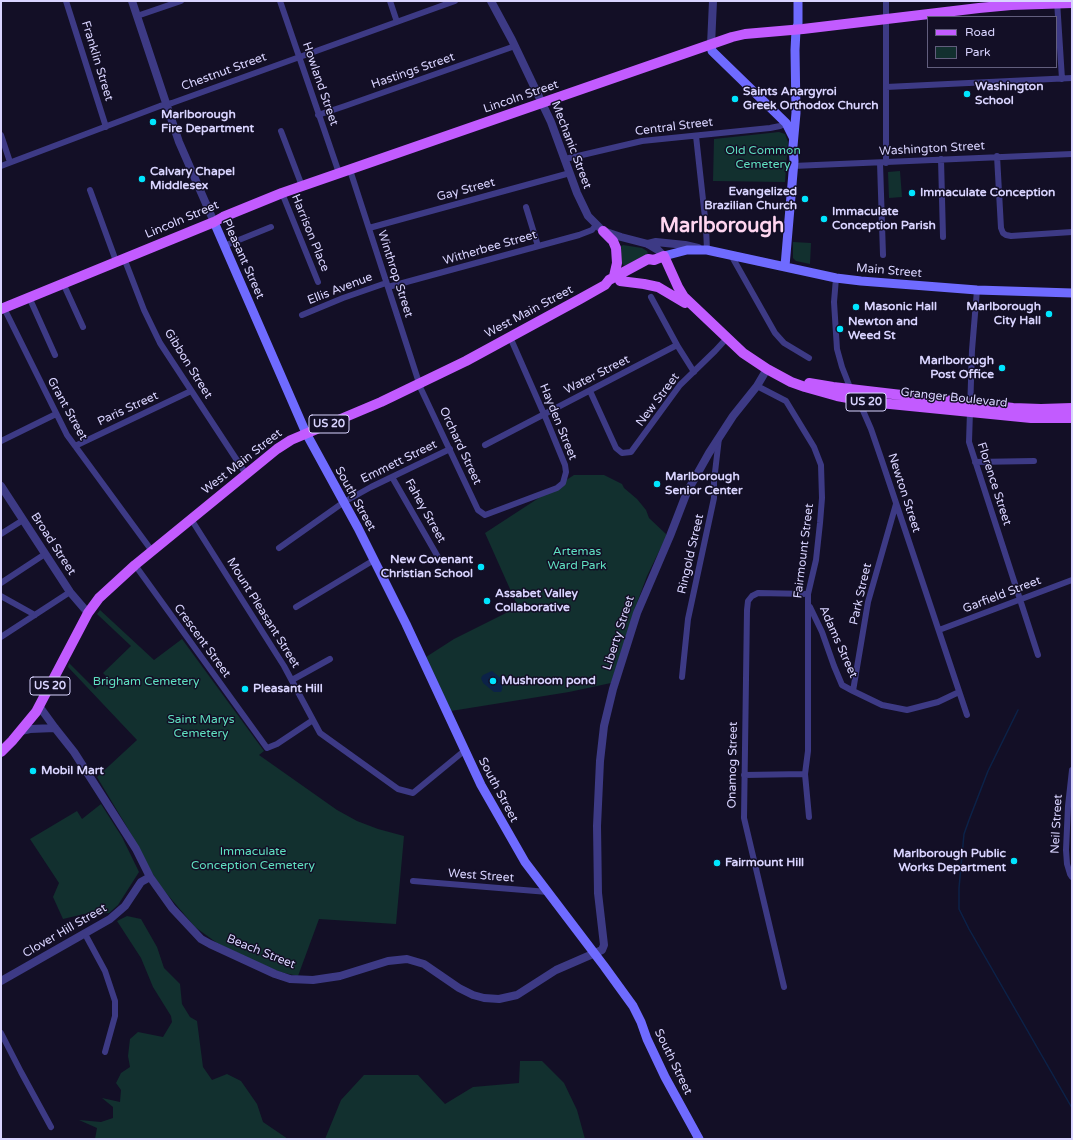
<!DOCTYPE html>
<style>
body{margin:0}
#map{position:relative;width:1073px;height:1140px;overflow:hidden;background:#130f26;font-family:"Varela Round",sans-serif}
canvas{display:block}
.frame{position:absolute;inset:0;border:2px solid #d9d4ff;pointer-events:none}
.legend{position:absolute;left:927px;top:16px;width:130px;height:52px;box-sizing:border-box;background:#130f26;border:1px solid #625e7d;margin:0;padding:5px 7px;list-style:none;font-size:12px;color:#d9d4ff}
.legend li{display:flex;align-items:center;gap:8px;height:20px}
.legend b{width:20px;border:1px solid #625e7d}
</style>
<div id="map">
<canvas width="1073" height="1140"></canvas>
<div class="frame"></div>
<ul class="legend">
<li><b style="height:5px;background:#c25bff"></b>Road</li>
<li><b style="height:11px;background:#12302f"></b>Park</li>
</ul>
</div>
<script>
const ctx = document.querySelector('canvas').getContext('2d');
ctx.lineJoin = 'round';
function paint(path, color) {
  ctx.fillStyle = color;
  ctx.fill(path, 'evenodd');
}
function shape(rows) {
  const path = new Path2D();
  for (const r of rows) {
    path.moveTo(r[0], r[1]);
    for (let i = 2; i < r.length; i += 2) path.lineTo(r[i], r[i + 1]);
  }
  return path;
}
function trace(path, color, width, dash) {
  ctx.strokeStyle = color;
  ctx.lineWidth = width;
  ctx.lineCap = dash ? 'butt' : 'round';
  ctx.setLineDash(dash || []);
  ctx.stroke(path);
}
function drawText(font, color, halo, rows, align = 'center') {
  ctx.font = font + ' "Varela Round",sans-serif';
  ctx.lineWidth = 3;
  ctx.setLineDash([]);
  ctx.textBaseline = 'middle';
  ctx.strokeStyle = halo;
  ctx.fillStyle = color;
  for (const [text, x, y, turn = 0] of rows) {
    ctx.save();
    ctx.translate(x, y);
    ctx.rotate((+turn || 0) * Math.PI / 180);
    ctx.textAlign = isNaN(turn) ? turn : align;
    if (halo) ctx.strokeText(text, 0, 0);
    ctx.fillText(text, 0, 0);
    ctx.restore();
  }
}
paint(shape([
 [779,132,785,134,788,142,785,182,713,181,714,139],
 [900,171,902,197,889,198,888,172],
 [793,242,811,243,810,264,796,261,793,258],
 [623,245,642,248,647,251,648,254,624,266,622,263,620,247],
 [574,475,604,475,622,484,624,488,637,499,646,510,649,518,667,535,647,576,635,608,611,683,569,692,451,711,426,657,454,639,518,607,485,533],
 [100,610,154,660,182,639,264,751,259,755,337,810,357,821,378,829,404,836,396,924,319,919,298,976,280,972,257,962,217,943,195,927,161,887,152,873,127,827,97,777,137,740,68,667,69,663,95,689,107,677,103,673,131,646,97,614],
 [101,804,122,837,139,872,118,905,109,913,84,914,63,919,53,897,59,883,30,839,77,811,82,819],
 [127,916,141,919,157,947,164,968,180,984,182,1004,190,1017,197,1021,203,1067,212,1080,227,1074,241,1081,257,1104,263,1122,288,1139,95,1139,97,1128,79,1120,101,1122,113,1118,113,1107,102,1098,120,1102,121,1090,116,1083,121,1073,130,1067,128,1056,130,1039,138,1032,163,1037,172,1022,171,1016,153,987,141,958,117,921],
 [520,1061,542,1061,564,1083,577,1110,585,1139,325,1139,341,1100,364,1075,418,1075,445,1104,473,1087,519,1083]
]), '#12302f');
paint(shape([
 [492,671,503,680,502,690,501,692,494,692,483,683,481,678,483,675]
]), '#0c2248');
trace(shape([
 [1018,710,988,771,969,820,964,834,959,888,959,909,969,929,1072,1108]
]), '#0c2248', 1.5);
trace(shape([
 [66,1,106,127],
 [280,1,339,173],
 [390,1,397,22],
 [886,1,886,163],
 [1057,1,1062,79],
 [137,16,181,1],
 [886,87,1072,78],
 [318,115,345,106,515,46],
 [281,131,302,186],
 [1,135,10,162],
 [696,136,706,227,707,250],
 [997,156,1001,228,1003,233,1006,235,1011,236,1072,232],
 [565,159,642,141,770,128,780,126,786,123],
 [941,159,943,237],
 [880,163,883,255],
 [1,166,160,106,172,103,455,1],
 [793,166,1072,154],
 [350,170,421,389,478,510,485,515,557,488,563,483,566,472,565,465,547,421,510,337],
 [90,190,116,261],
 [282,193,318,282],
 [526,207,538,246],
 [369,228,570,173],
 [224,246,271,227],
 [731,255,775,333,784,343,809,358],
 [124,258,144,310,160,343,246,474],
 [836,278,834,302,837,349,842,367,851,390],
 [63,283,83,327],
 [388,287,579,235,592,230,596,225],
 [977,290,972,350,969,442,1038,655],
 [29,297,55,355],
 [651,297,677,345,694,372],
 [4,308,67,435,152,551],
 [302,315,343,298,386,283],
 [757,386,786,401,814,447,821,465,822,498,820,523,816,560,808,594,808,751,805,774,809,817],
 [590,391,616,448,622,453,631,452,680,385,715,351,727,338],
 [858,399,871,429,882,461,967,715],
 [1,441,56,414],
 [485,445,677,345],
 [75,446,191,391],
 [975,462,1034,461],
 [392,477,438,557],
 [191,519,284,666,320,733,398,789,413,793,464,751],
 [1,534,23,520],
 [279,548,344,502,371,487,450,449],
 [135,565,267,748,277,744,313,720],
 [1,583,45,554],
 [1,596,35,615],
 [296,607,374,560],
 [810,607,822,632,834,666,842,685,853,691,882,705,907,710,938,702,959,692],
 [939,630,1072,580],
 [1,637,70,592],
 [682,677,688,619,714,498,714,481,719,438],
 [292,680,330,659],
 [853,691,868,602,896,504],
 [1072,770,1068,806,1066,850,1067,864,1070,874,1072,877],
 [744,775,805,774],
 [413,881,548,892],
 [85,934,105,971,115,1001,115,1016,105,1052],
 [784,987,744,818,747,610,748,601,752,596,758,593,808,594],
 [1,1033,21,1072,51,1127]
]), '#3d3a85', 6);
trace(shape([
 [132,1,179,142,214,222],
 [491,1,512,40,551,122,577,193,588,216,603,231,621,237,648,244,658,250,664,256],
 [711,45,713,1],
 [648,244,656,242,685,245,698,248],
 [1,486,70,592,88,613],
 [39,706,55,728,74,752,136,849,150,877,172,908,201,939,210,944,275,974,290,979,313,980,340,976,388,961,407,959,424,964,459,988,473,995,484,998,499,999,517,995,556,970,602,950,604,945,598,893,597,826,600,761,604,726,613,689,637,613,670,536,687,492,709,453,733,416,757,386,767,369],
 [21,731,30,729,55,728],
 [1,981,110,919,125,906,141,882,150,877]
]), '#3d3a85', 8);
trace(shape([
 [711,45,712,51,786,123,793,137],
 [214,222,306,433,358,528,406,624,481,785,525,862,604,966,633,1006,641,1022,647,1039,665,1077,699,1139],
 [664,256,687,250,707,250,836,278,861,281,977,290,1072,293],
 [785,266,794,161,793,146,796,113,795,50,796,30,798,24,798,1]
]), '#6f6bff', 9);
trace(shape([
 [603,231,613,241,616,248,617,263,614,276],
 [620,281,644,284,658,287,685,303],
 [1,309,214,222,223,217,282,193,732,37,745,34,803,29,979,8,1011,5,1072,3],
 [809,383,833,387,1013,408,1041,409,1072,408],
 [1,752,12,741,36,712,88,613,99,598,135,565,277,449,291,440,381,402,466,361,580,299,605,285,609,280,648,259,654,260,664,256,678,287,684,297,743,353,767,369,791,382,805,387,837,396,870,402,1031,418,1072,418]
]), '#c25bff', 10);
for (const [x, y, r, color] of [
 [967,94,4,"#00e5ff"],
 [735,99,4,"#00e5ff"],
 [153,122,4,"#00e5ff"],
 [142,179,4,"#00e5ff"],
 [912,193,4,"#00e5ff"],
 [805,199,4,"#00e5ff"],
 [824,219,4,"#00e5ff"],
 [856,307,4,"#00e5ff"],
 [1049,314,4,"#00e5ff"],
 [840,329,4,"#00e5ff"],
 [1002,368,4,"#00e5ff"],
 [657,484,4,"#00e5ff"],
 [481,567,4,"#00e5ff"],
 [487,601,4,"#00e5ff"],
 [493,681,4,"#00e5ff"],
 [245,689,4,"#00e5ff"],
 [33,771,4,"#00e5ff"],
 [1014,861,4,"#00e5ff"],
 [717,863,4,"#00e5ff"]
]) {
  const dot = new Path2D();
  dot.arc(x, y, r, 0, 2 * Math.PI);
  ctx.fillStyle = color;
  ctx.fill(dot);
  trace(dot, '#130f26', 1.5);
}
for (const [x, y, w] of [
 [866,402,40],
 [329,424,40],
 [50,686,40]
]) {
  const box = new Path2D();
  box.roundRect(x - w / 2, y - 9, w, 18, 3);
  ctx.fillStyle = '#130f26';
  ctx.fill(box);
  trace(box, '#d9d4ff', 1);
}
drawText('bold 11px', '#d9d4ff', null, [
 ["US 20",866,402],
 ["US 20",329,424],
 ["US 20",50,686]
]);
drawText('12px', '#d9d4ff', '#130f26', [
 ["Franklin Street",97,61,73],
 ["Hastings Street",413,71,-19],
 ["Chestnut Street",224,72,-20],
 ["Howland Street",320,84,71],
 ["Lincoln Street",521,97,-19],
 ["Central Street",674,127,-7],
 ["Mechanic Street",571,145,69],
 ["Washington Street",932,149,-3],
 ["Gay Street",466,190,-15],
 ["Lincoln Street",182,220,-23],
 ["Harrison Place",310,233,68],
 ["Witherbee Street",490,248,-16],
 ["Pleasant Street",243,259,66],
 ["Main Street",889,271,5],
 ["Winthrop Street",395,274,72],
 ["Ellis Avenue",340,289,-21],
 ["West Main Street",529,312,-28],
 ["Gibbon Street",188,364,58],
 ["Water Street",597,375,-27],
 ["Granger Boulevard",954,398,6],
 ["New Street",658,400,-53],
 ["Grant Street",67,409,61],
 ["Paris Street",128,409,-25],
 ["Hayden Street",558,422,68],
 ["Orchard Street",460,446,65],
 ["West Main Street",242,462,-38],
 ["Emmett Street",399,462,-26],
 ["Florence Street",994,484,72],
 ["Newton Street",904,493,72],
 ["South Street",355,499,61],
 ["Fahey Street",425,511,61],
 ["Broad Street",53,544,57],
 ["Fairmount Street",804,551,-83],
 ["Ringold Street",691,554,-77],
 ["Park Street",861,594,-77],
 ["Garfield Street",1002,595,-21],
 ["Mount Pleasant Street",263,613,58],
 ["Liberty Street",619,633,-72],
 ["Crescent Street",202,641,54],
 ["Adams Street",838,642,66],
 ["Onamog Street",733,765,-89],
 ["South Street",498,790,62],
 ["Neil Street",1057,824,-87],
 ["West Street",481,876,4],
 ["Clover Hill Street",65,931,-30],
 ["Beach Street",261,952,22],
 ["South Street",673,1062,64]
]);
drawText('bold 12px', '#d9d4ff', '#130f26', [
 ["Washington",975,87],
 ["School",975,101],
 ["Saints Anargyroi",743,92],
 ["Greek Orthodox Church",743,106],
 ["Marlborough",161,115],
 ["Fire Department",161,129],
 ["Calvary Chapel",150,172],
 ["Middlesex",150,186],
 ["Evangelized",797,192,"right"],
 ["Brazilian Church",797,206,"right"],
 ["Immaculate Conception",920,193],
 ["Immaculate",832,212],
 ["Conception Parish",832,226],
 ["Masonic Hall",864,307],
 ["Marlborough",1041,307,"right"],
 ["City Hall",1041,321,"right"],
 ["Newton and",848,322],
 ["Weed St",848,336],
 ["Marlborough",994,361,"right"],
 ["Post Office",994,375,"right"],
 ["Marlborough",665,477],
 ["Senior Center",665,491],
 ["New Covenant",473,560,"right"],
 ["Christian School",473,574,"right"],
 ["Assabet Valley",495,594],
 ["Collaborative",495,608],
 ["Mushroom pond",501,681],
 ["Pleasant Hill",253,689],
 ["Mobil Mart",41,771],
 ["Marlborough Public",1006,854,"right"],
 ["Works Department",1006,868,"right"],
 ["Fairmount Hill",725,863]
], 'left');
drawText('12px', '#5fe0c0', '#130f26', [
 ["Old Common",763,151],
 ["Cemetery",763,165],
 ["Artemas",577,552],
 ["Ward Park",577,566],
 ["Brigham Cemetery",146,682],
 ["Saint Marys",201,720],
 ["Cemetery",201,734],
 ["Immaculate",253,852],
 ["Conception Cemetery",253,866]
]);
drawText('bold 20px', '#ffd6f0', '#130f26', [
 ["Marlborough",722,227]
]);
</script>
